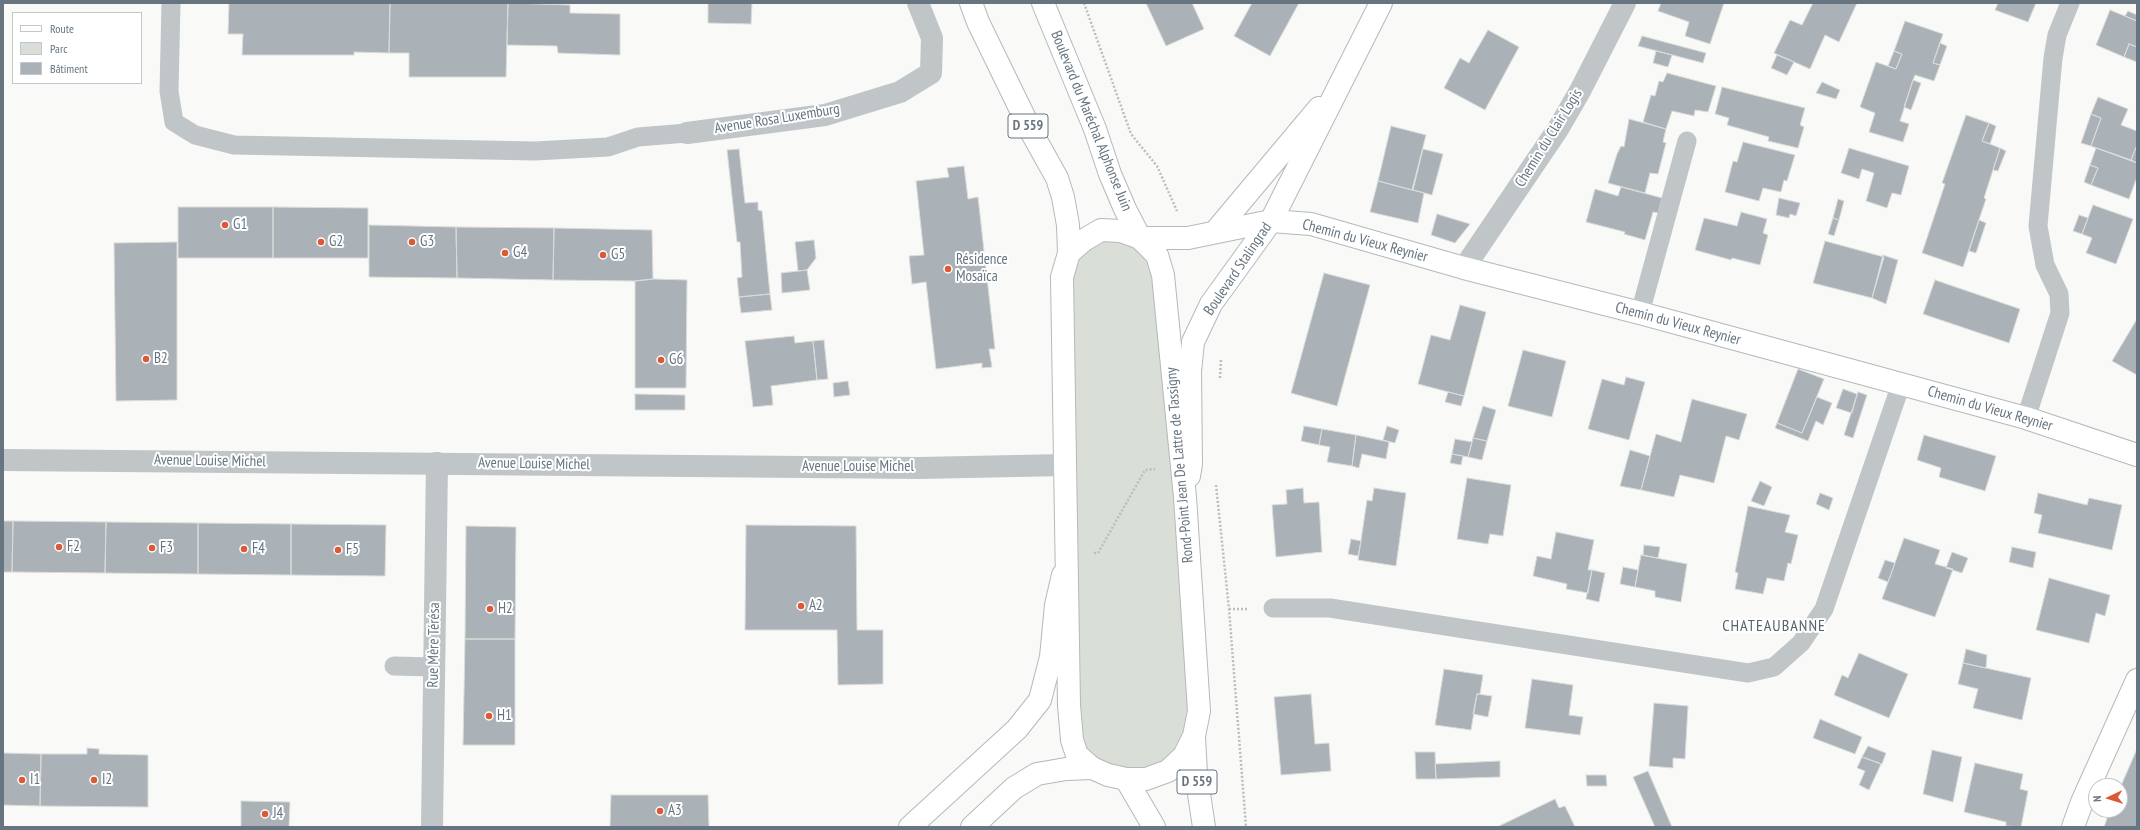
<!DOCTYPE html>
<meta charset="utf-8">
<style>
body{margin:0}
#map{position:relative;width:2140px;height:830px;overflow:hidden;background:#f9f9f7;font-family:"PT Sans Narrow",sans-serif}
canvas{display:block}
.frame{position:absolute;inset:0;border:4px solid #667580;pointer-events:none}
.legend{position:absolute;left:12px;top:12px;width:130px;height:72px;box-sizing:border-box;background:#fff;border:1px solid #c2c8cc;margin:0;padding:5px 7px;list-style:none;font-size:12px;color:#667580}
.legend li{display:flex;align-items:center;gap:8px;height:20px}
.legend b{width:20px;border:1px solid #c2c8cc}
.north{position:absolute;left:2088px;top:778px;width:40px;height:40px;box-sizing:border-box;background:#fff;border:1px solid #c2c8cc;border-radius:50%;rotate:266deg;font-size:11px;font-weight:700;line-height:16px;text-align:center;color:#667580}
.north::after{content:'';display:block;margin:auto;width:14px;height:18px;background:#db5a35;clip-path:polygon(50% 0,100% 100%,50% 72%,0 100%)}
</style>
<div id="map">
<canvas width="2140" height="830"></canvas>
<div class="frame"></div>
<ul class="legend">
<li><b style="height:5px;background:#fff"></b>Route</li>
<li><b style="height:11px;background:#d9ded6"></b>Parc</li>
<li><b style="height:11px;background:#aab2b7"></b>Bâtiment</li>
</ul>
<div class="north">N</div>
</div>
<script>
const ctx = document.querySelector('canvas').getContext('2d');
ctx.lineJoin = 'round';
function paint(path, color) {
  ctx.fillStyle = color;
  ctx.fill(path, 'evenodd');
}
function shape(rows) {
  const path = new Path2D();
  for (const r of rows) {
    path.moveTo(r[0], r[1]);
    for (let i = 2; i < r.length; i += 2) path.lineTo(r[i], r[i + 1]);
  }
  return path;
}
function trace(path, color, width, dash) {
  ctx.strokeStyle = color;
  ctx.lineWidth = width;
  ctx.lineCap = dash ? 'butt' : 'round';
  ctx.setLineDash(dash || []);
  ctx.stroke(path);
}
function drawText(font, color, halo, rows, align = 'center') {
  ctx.font = font + ' "PT Sans Narrow",sans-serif';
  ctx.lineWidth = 4;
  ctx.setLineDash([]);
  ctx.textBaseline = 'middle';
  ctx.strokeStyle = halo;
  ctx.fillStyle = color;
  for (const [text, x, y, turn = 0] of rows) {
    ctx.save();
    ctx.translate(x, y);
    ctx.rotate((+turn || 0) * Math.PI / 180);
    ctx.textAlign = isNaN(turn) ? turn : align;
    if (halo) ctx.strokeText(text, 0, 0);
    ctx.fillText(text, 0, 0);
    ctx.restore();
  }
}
paint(shape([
 [1101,230,1157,255,1194,736,1146,779,1077,755,1069,253]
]), '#d9ded6');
const building = shape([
 [229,3,390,3,389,53,354,52,354,55,242,55,243,34,228,34,229,3],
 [390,3,508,3,506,77,409,77,409,53,389,53,390,3],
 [508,3,570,5,570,13,620,14,620,55,558,53,557,46,507,45,508,3],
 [708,3,752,3,751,24,708,23,708,3],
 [1146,3,1192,3,1204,29,1166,46,1146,3],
 [1252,3,1299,3,1270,56,1234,36,1252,3],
 [1661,3,1724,3,1710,44,1685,36,1689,22,1658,11,1661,3],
 [1813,3,1857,3,1839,42,1825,35,1810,69,1774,53,1790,20,1802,25,1813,3],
 [1998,3,2036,3,2028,22,1995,10,1998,3],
 [2110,10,2137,21,2137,47,2129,44,2124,57,2096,45,2110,10],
 [2128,11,2137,15,2137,21,2125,16,2128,11],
 [1905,21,1943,34,1933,63,1940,65,1934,81,1915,75,1913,80,1900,121,1909,124,1903,142,1869,132,1875,113,1860,107,1876,62,1896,69,1902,54,1894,51,1905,21],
 [1488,30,1519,47,1485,110,1444,88,1460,58,1469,63,1488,30],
 [1642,36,1706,53,1703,63,1638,46,1642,36],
 [1940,43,1947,46,1940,65,1933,63,1940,43],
 [2129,44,2137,47,2137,62,2124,57,2129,44],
 [1656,51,1672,55,1668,67,1653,63,1656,51],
 [1894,51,1902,54,1896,69,1888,66,1894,51],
 [1777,55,1794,62,1787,75,1771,68,1777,55],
 [1667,73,1716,86,1708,112,1695,110,1694,116,1672,111,1666,129,1643,122,1651,95,1655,96,1659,81,1663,82,1667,73],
 [1913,80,1921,83,1911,110,1904,107,1913,80],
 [1822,82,1840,90,1836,99,1816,93,1822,82],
 [1722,87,1805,108,1800,125,1804,127,1798,148,1768,141,1769,137,1727,125,1729,118,1715,114,1722,87],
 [2098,97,2128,109,2121,125,2137,131,2137,145,2131,160,2091,146,2101,118,2091,114,2098,97],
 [2091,114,2101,118,2091,146,2081,143,2091,114],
 [1966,115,1989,123,1982,141,2000,148,1984,198,1986,199,1963,267,1922,253,1945,184,1942,183,1966,115],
 [1629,119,1666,129,1663,142,1666,143,1658,174,1650,173,1645,193,1608,183,1617,154,1621,146,1624,147,1629,119],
 [1989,123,1996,126,1990,144,1982,141,1989,123],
 [1391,126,1426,135,1412,190,1378,181,1391,126],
 [1743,142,1795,155,1787,181,1784,180,1781,192,1763,188,1759,201,1725,192,1733,161,1737,162,1743,142],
 [2137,145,2137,163,2131,160,2137,145],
 [1849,148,1909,166,1901,195,1892,193,1887,208,1866,201,1874,173,1862,169,1859,179,1841,173,1849,148],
 [2000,148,2006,151,1998,171,1993,170,2000,148],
 [2096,148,2137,163,2137,177,2129,199,2091,185,2098,168,2090,165,2096,148],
 [739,149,745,203,758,202,758,210,762,211,770,294,739,297,737,278,742,277,740,242,737,242,727,150,739,149],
 [1423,149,1443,154,1432,195,1413,190,1423,149],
 [2090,165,2098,168,2091,185,2084,182,2090,165],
 [964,166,968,199,978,197,995,349,989,349,992,367,982,368,982,363,936,369,926,282,912,284,909,256,924,255,916,181,949,177,947,168,964,166],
 [1378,181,1424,193,1418,223,1370,212,1378,181],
 [1621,187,1662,198,1658,213,1653,212,1645,240,1624,234,1625,232,1586,222,1595,189,1618,196,1621,187],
 [1779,198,1800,203,1796,216,1790,214,1789,218,1776,215,1779,198],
 [1838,199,1844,201,1839,220,1833,218,1838,199],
 [2093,205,2133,219,2116,264,2086,253,2092,238,2082,234,2093,205],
 [178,207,273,207,273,258,178,258,178,207],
 [273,207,368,208,368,258,273,258,273,207],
 [1741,212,1767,219,1763,233,1768,235,1760,265,1732,258,1731,260,1695,250,1704,218,1737,226,1741,212],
 [1437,214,1470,224,1455,243,1431,235,1437,214],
 [2079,215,2088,218,2082,234,2073,231,2079,215],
 [1833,218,1839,220,1834,236,1828,234,1833,218],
 [1979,220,1986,223,1976,253,1969,251,1979,220],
 [369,225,456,227,457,278,369,277,369,225],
 [456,227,554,228,553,280,457,278,456,227],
 [554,228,652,230,653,279,635,281,553,280,554,228],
 [814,240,816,258,807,270,798,271,795,242,814,240],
 [1825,241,1884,257,1872,298,1813,283,1825,241],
 [177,242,177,400,116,401,114,243,177,242],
 [1883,255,1898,260,1886,304,1872,298,1883,255],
 [807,270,810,290,782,293,781,273,807,270],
 [1324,273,1370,285,1337,406,1291,393,1324,273],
 [653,279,687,280,686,388,635,388,635,281,653,279],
 [1935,280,2020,309,2009,343,1923,314,1935,280],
 [770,294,772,310,741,313,739,297,770,294],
 [1460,305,1486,312,1464,396,1418,384,1431,335,1450,340,1460,305],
 [2137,319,2137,375,2112,361,2137,319],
 [794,336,795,343,813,341,817,380,771,386,773,405,753,407,745,341,794,336],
 [824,340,828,379,817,380,813,341,824,340],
 [1523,350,1566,361,1552,417,1508,406,1523,350],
 [1798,369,1824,379,1802,433,1777,423,1798,369],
 [1626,377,1645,382,1629,440,1588,429,1602,379,1624,385,1626,377],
 [848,381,850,395,834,397,833,383,848,381],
 [1843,389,1857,394,1852,413,1836,408,1843,389],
 [1448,392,1464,396,1461,406,1445,402,1448,392],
 [1858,392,1867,395,1853,438,1844,435,1858,392],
 [635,394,685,395,685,410,635,410,635,394],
 [1817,397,1832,403,1823,425,1816,421,1808,441,1775,428,1777,423,1802,433,1817,397],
 [1692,399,1747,414,1739,440,1726,436,1714,483,1680,475,1674,497,1641,490,1656,434,1681,442,1692,399],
 [1483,406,1496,410,1487,441,1473,438,1483,406],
 [1304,426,1322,429,1319,445,1301,441,1304,426],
 [1387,426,1399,430,1395,443,1383,440,1387,426],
 [1322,429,1356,435,1352,466,1327,462,1330,447,1319,445,1322,429],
 [1356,435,1389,442,1386,459,1362,454,1359,468,1352,466,1356,435],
 [1924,435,1996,456,1985,491,1939,477,1941,468,1917,460,1924,435],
 [1473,438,1487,441,1482,460,1468,457,1473,438],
 [1455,439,1472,442,1468,457,1452,454,1455,439],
 [1630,450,1650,456,1641,490,1620,486,1630,450],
 [1452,454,1463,456,1461,465,1450,463,1452,454],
 [1467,478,1511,485,1503,536,1490,534,1488,544,1457,539,1467,478],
 [1760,481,1772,487,1764,506,1751,501,1760,481],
 [1303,488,1304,503,1319,502,1322,552,1276,557,1272,505,1287,504,1286,490,1303,488],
 [1374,488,1406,493,1396,566,1358,560,1367,500,1372,501,1374,488],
 [1820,493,1833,498,1829,510,1816,504,1820,493],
 [2038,493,2087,505,2089,498,2122,505,2112,550,2038,533,2042,515,2034,513,2038,493],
 [1748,506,1790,515,1785,532,1798,535,1791,564,1788,563,1784,581,1767,578,1763,594,1735,589,1738,573,1735,572,1748,506],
 [3,521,13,521,12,572,3,572,3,521],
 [13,521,106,522,105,573,12,572,13,521],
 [106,522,198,523,198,574,105,573,106,522],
 [198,523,291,524,291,575,198,574,198,523],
 [291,524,386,525,385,576,291,575,291,524],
 [746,525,856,526,857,630,883,630,883,684,838,685,837,630,745,630,746,525],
 [466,526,516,527,515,639,465,639,466,526],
 [1556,532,1594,540,1588,570,1592,570,1588,593,1566,589,1567,584,1533,576,1537,556,1551,559,1556,532],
 [1904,538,1940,550,1935,564,1953,569,1935,617,1882,599,1904,538],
 [1351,539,1361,541,1358,556,1348,554,1351,539],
 [1644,545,1660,547,1658,558,1643,555,1644,545],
 [2012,547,2036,552,2033,568,2009,562,2012,547],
 [1952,552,1968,558,1962,573,1946,568,1952,552],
 [1641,555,1687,564,1681,602,1655,597,1655,591,1635,587,1641,555],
 [1885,560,1895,563,1888,582,1878,578,1885,560],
 [1623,567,1638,570,1635,587,1620,584,1623,567],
 [1592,570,1605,573,1599,602,1586,599,1592,570],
 [2049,578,2110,595,2105,616,2096,613,2089,643,2036,630,2049,578],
 [465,639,515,639,515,745,463,745,465,639],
 [1966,649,1987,655,1986,668,1963,663,1966,649],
 [1859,653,1908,674,1889,718,1834,695,1842,675,1848,678,1859,653],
 [1963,663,2031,678,2022,720,1973,708,1978,689,1958,684,1963,663],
 [1444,669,1483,675,1480,694,1477,694,1471,730,1435,725,1444,669],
 [1532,679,1573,685,1569,715,1583,717,1580,735,1525,728,1532,679],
 [1311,694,1315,744,1329,743,1331,771,1281,775,1274,697,1311,694],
 [1477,694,1492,696,1488,717,1473,714,1477,694],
 [1654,703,1688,706,1685,759,1673,758,1673,768,1649,766,1654,703],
 [1820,719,1862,737,1855,754,1813,738,1820,719],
 [1868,746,1886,753,1882,764,1862,757,1868,746],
 [87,748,99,749,99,754,148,755,148,807,40,806,41,754,87,754,87,748],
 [2137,749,2137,827,2104,827,2110,810,2120,810,2120,788,2137,749],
 [1932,750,1962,757,1953,802,1923,794,1932,750],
 [1415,752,1435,752,1436,779,1416,779,1415,752],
 [3,753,41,754,40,806,3,805,3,753],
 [1862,757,1881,764,1869,790,1859,785,1865,771,1857,768,1862,757],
 [1500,761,1500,777,1436,779,1435,764,1500,761],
 [1975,763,2023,774,2020,789,2028,791,2021,827,2006,826,2006,822,1964,812,1975,763],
 [1648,771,1672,827,1655,827,1633,777,1648,771],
 [1586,775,1606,775,1607,786,1587,786,1586,775],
 [611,795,708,795,709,827,610,827,611,795],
 [1555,799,1559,808,1565,806,1575,827,1497,827,1555,799],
 [241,801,290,802,289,827,241,827,241,801]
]);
paint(building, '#aab2b7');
trace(building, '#dbdbd9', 1);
const secondary = shape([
 [1215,232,1319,108],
 [1140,238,1188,238,1271,221,1311,224,1464,268,1640,313,2026,418,2137,455],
 [1189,476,1191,464,1190,371,1193,342,1211,304,1271,221,1381,3],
 [910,827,1017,729,1040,700,1051,657,1056,605,1063,575],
 [972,827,1014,788,1037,774,1066,769,1092,768],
 [2073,827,2082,802,2137,680]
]);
const primary = shape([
 [971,3,978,22,1033,135,1057,178,1063,197,1068,225,1069,253],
 [1043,3,1095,129,1110,174,1125,209,1140,238],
 [1101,230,1121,231,1140,238,1157,255,1163,275,1185,497,1199,711,1194,736,1184,756,1168,771,1146,779,1126,779,1108,775,1092,768,1077,755,1072,740,1069,705,1062,277,1069,253,1084,240,1101,230],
 [1194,737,1196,774,1204,827],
 [1126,779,1154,827]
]);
trace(secondary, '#b3b9bd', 24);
trace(primary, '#b4b9bd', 24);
trace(shape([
 [1084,3,1131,134,1157,166,1177,211],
 [1220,378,1221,360],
 [1216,485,1229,609,1246,827],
 [1094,553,1098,553,1145,470,1155,469],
 [1229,609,1247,609]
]), '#bbbec0', 2.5, [2, 2]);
trace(shape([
 [171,3,169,91,174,122,195,135,234,145,535,151,608,147,638,137,687,133],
 [1640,313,1687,141],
 [2026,418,2060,313,2059,294,2045,265,2038,226,2053,58,2057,35,2070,3],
 [1273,608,1330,608,1748,673,1774,667,1801,643,1824,609,1901,384],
 [394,666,433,667]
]), '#c0c5c8', 19);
trace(shape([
 [687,133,825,115,900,92,931,73,932,38,918,3],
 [1464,268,1558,129,1580,91,1625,3],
 [3,460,919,468,1065,465],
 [432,827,437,463]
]), '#c0c5c8', 22);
trace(secondary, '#fff', 22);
trace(primary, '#fff', 22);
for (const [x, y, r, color] of [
 [225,225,4,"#db5a35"],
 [321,242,4,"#db5a35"],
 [412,242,4,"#db5a35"],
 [505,253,4,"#db5a35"],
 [603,255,4,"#db5a35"],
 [948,269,4,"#db5a35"],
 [146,359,4,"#db5a35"],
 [661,360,4,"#db5a35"],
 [59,547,4,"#db5a35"],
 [152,548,4,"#db5a35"],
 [244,549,4,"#db5a35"],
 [338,550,4,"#db5a35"],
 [801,606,4,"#db5a35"],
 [490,609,4,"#db5a35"],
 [489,716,4,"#db5a35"],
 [22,780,4,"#db5a35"],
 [94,780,4,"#db5a35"],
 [660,811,4,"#db5a35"],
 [265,814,4,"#db5a35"]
]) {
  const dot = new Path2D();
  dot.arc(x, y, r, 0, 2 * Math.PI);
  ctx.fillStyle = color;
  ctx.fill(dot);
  trace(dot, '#fff', 1.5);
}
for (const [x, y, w] of [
 [1028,126,40],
 [1197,782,40]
]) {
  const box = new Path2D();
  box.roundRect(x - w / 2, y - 12, w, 24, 3);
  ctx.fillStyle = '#fff';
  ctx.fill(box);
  trace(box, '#667580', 1);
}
drawText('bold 14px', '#667580', null, [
 ["D 559",1028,126],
 ["D 559",1197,782]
]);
drawText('15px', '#667580', '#fff', [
 ["Avenue Rosa Luxemburg",777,119,-9],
 ["Boulevard du Maréchal Alphonse Juin",1091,121,68],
 ["Chemin du Clair Logis",1549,138,-58],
 ["Chemin du Vieux Reynier",1365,241,15],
 ["Boulevard Stalingrad",1238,269,-56],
 ["Chemin du Vieux Reynier",1678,324,15],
 ["Chemin du Vieux Reynier",1990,409,16],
 ["Avenue Louise Michel",210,461,1],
 ["Avenue Louise Michel",534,464,1],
 ["Rond-Point Jean De Lattre de Tassigny",1180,465,-95],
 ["Avenue Louise Michel",858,467],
 ["Rue Mère Térésa",434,645,-89]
]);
drawText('15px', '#667580', '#fff', [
 ["G1",233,225],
 ["G2",329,242],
 ["G3",420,242],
 ["G4",513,253],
 ["G5",611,255],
 ["Résidence",956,260],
 ["Mosaïca",956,277],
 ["B2",154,359],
 ["G6",669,360],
 ["F2",67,547],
 ["F3",160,548],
 ["F4",252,549],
 ["F5",346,550],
 ["A2",809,606],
 ["H2",498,609],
 ["H1",497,716],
 ["I1",30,780],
 ["I2",102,780],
 ["A3",668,811],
 ["J4",273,814]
], 'left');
ctx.letterSpacing = '1px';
drawText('16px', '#57636c', '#fff', [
 ["CHATEAUBANNE",1774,626]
]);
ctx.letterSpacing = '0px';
</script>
